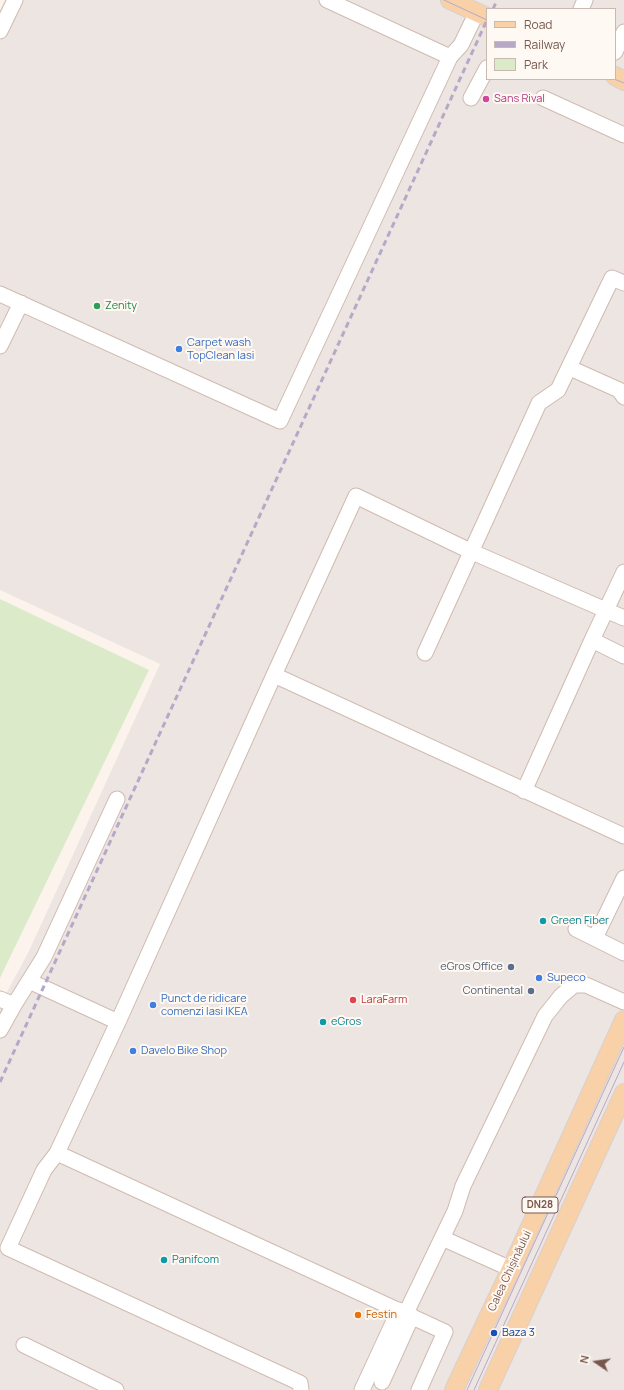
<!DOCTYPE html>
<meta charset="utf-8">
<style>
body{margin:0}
#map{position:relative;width:624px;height:1390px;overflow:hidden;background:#fcf4ec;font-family:Manrope,sans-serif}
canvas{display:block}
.legend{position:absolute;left:486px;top:8px;width:130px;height:72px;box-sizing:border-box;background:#fff9f3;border:1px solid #c9b9b1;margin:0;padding:5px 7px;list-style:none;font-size:12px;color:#78584e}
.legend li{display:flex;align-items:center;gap:8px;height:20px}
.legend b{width:20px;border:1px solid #c9b9b1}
.north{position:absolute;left:576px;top:1342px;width:40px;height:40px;-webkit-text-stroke:3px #fff9f3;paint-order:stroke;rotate:283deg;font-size:11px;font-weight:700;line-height:16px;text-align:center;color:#78584e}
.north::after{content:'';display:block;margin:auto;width:14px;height:18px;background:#78584e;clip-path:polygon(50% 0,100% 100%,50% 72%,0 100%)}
</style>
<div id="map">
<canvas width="624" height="1390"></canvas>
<ul class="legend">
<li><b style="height:5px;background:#f8d1a8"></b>Road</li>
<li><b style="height:5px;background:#b6a9c8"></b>Railway</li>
<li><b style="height:11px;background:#dbebca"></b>Park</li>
</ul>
<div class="north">N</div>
</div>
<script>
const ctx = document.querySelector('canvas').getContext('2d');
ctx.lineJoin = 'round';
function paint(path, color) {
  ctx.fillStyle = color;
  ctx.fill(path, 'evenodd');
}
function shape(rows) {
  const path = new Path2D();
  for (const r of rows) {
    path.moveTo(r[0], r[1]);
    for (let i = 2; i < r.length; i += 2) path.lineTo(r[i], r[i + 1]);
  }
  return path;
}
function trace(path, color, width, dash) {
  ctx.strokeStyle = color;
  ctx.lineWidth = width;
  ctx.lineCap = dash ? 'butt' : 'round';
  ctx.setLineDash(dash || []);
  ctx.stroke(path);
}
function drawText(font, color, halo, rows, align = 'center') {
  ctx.font = font + ' Manrope,sans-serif';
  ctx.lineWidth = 4;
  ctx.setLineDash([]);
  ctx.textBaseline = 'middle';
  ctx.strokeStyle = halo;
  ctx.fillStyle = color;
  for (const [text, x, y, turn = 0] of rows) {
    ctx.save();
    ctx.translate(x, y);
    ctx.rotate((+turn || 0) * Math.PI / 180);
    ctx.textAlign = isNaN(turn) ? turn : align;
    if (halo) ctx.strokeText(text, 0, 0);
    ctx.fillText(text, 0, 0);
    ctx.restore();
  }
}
paint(shape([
 [5,0,624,0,624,1390,0,1390,0,1005,29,951,160,664,0,590,0,10],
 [487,9,615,9,615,79,487,79]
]), '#ede5e1');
paint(shape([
 [0,599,149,670,0,978]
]), '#dbebca');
const minor = shape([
 [327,0,450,57],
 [581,9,585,0],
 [0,31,15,0],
 [615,52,624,32],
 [471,98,487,68],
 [543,98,624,135],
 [0,294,280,421,450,57,461,45,477,12],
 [0,346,21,303],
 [570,368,619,390,624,397],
 [624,572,592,640,624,656],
 [425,653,539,403,558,390,612,278,624,283],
 [274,675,624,836],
 [524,791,592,640],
 [576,929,624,953],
 [595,938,624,878],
 [29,981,118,1022],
 [0,999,14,1005],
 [0,1030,14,1005,44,957,117,799],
 [57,1153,118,1022,274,675,356,496,470,551,624,618],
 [442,1238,511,1269],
 [406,1313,455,1211,463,1186,475,1161,545,1016,561,996,574,985,586,985,624,1002],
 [24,1345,116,1390],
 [382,1382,412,1316],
 [301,1390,300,1383,8,1248,44,1170,57,1153,445,1332,419,1390],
 [362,1390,399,1310]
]);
const major = shape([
 [450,0,487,17],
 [615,76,624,81],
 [454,1390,511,1269,624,1020],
 [488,1390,624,1093]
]);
trace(minor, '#cfbab1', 17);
trace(major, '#d9d0cd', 20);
trace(minor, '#fff', 15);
trace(major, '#f8d1a8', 18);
trace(shape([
 [444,0,487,20],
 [614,79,624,83],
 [467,1390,624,1047],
 [474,1390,624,1062]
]), '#b6a9c8', 1);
trace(shape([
 [493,9,497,0],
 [0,1082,487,20]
]), '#b6a9c8', 3, [6, 4]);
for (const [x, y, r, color] of [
 [486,99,4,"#d1479c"],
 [97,306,4,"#2e9e5b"],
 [179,349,4,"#3f7fe0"],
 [543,921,4,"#0f9aa8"],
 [511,967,4,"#5c6f8a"],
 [539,978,4,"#3f7fe0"],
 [531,991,4,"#5c6f8a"],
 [353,1000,4,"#e0444e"],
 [153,1005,4,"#3f7fe0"],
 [323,1022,4,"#0f9aa8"],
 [133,1051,4,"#3f7fe0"],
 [164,1260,4,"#0f9aa8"],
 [358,1315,4,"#e8710a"],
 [494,1333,4,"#1a4fb4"]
]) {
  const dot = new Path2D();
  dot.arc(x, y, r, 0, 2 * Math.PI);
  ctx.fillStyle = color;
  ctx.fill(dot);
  trace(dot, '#fff9f3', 1.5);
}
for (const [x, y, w] of [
 [540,1205,36]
]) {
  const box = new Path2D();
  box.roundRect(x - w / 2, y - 8, w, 16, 3);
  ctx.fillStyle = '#fff9f3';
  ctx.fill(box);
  trace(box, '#78584e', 1);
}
drawText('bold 10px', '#78584e', null, [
 ["DN28",540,1205]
]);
drawText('11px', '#b23c85', '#fff9f3', [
 ["Sans Rival",494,99]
], 'left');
drawText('11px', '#27864d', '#fff9f3', [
 ["Zenity",105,306]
], 'left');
drawText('11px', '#366cbe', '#fff9f3', [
 ["Carpet wash",187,343],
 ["TopClean Iasi",187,356],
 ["Supeco",547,978],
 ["Punct de ridicare",161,999],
 ["comenzi Iasi IKEA",161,1012],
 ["Davelo Bike Shop",141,1051]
], 'left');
drawText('11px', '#0d838f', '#fff9f3', [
 ["Green Fiber",551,921],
 ["eGros",331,1022],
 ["Panifcom",172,1260]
], 'left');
drawText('11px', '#4e5e75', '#fff9f3', [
 ["eGros Office",503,967],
 ["Continental",523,991]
], 'right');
drawText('11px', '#be3a42', '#fff9f3', [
 ["LaraFarm",361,1000]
], 'left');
drawText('11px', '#78584e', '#fff9f3', [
 ["Calea Chișinăului",510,1271,-65]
]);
drawText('11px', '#c56008', '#fff9f3', [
 ["Festin",366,1315]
], 'left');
drawText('11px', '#164399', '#fff9f3', [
 ["Baza 3",502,1333]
], 'left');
</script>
